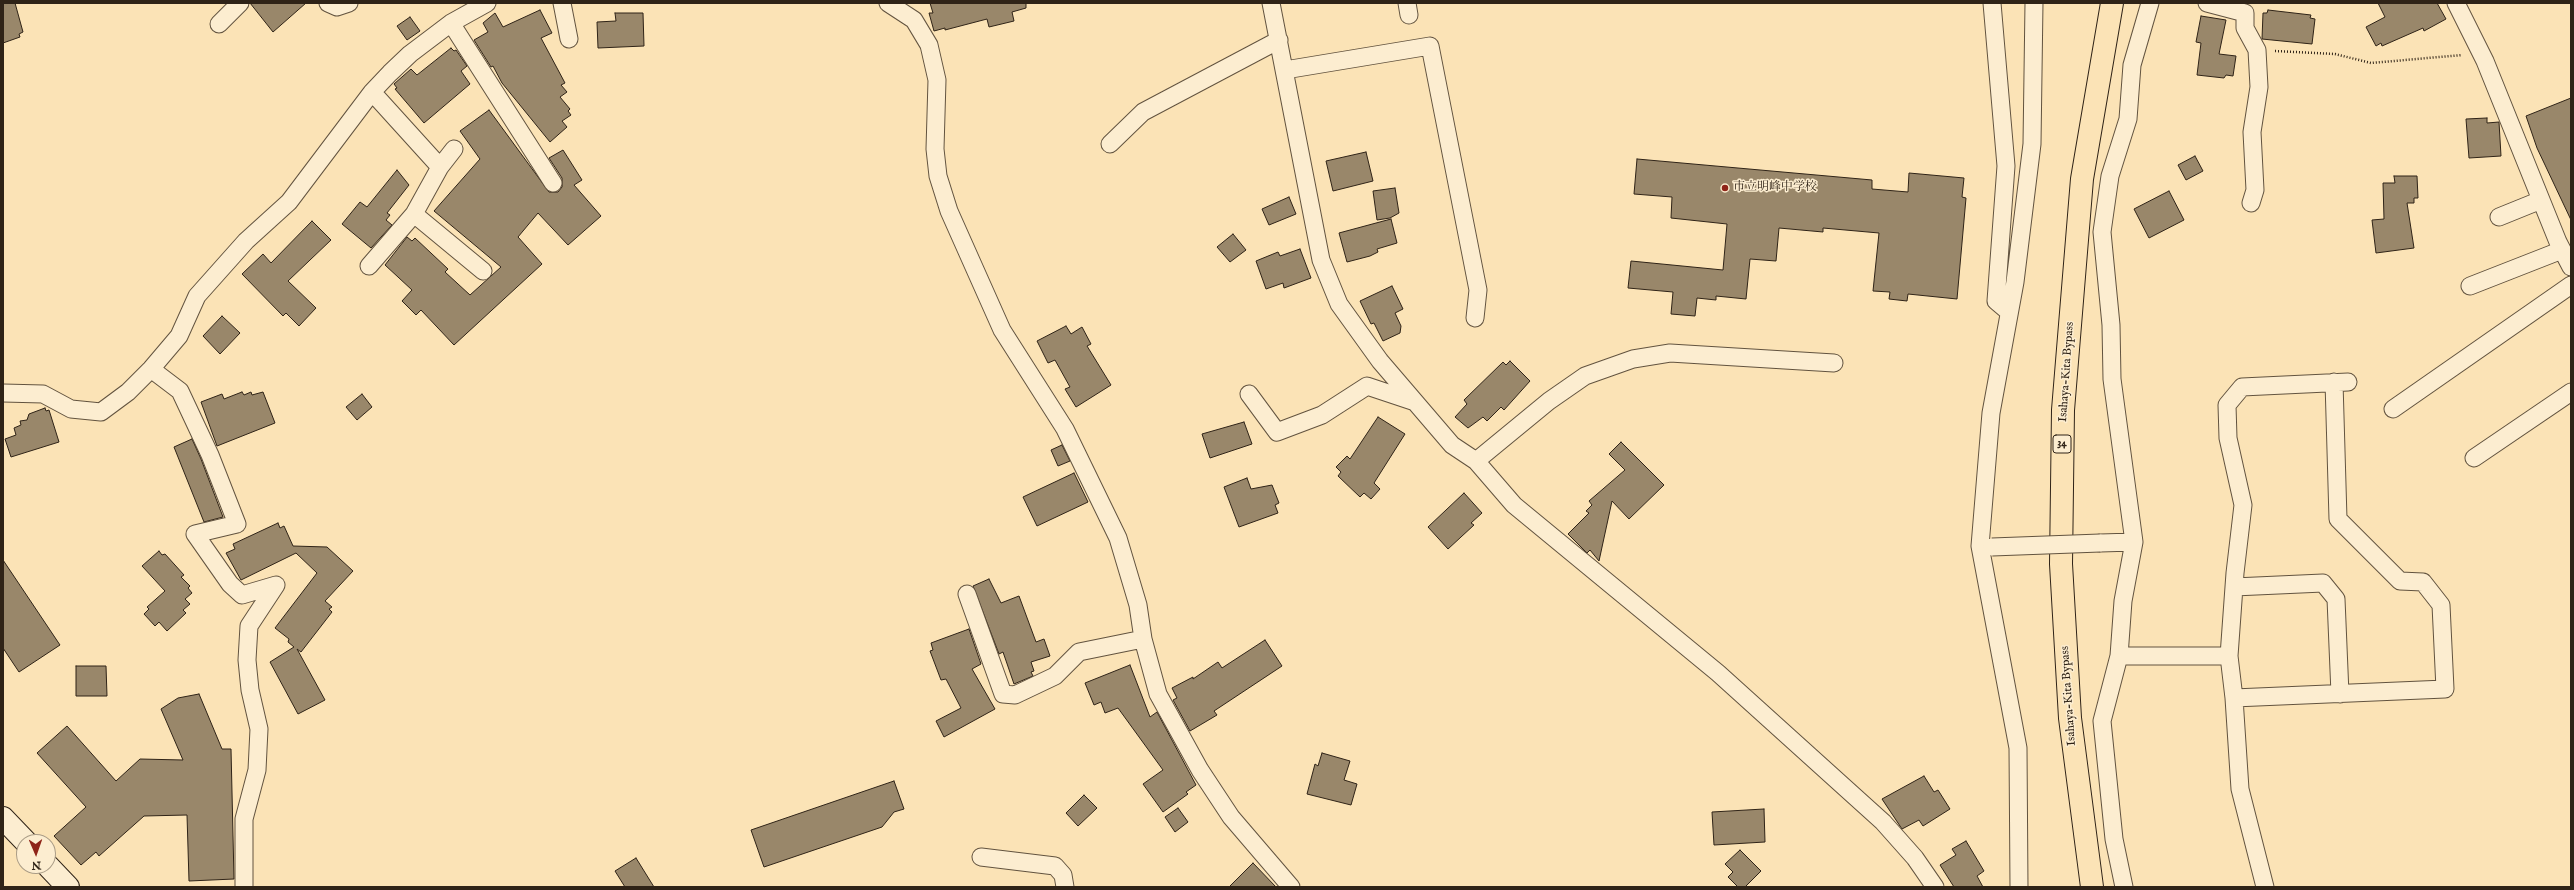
<!DOCTYPE html>
<meta charset="utf-8">
<style>
body{margin:0}
#map{position:relative;width:2574px;height:890px;overflow:hidden;background:#fbe3b6;font-family:"IM FELL English",serif}
canvas{display:block}
.frame{position:absolute;inset:0;border:4px solid #2f2317;pointer-events:none}
.north{position:absolute;left:16px;top:834px;width:40px;height:40px;box-sizing:border-box;background:#fcedd0;border:1px solid #aa9c86;border-radius:50%;rotate:178deg;font-size:11px;font-weight:700;line-height:16px;text-align:center;color:#2f2317}
.north::after{content:'';display:block;margin:auto;width:14px;height:18px;background:#8f2418;clip-path:polygon(50% 0,100% 100%,50% 72%,0 100%)}
</style>
<div id="map">
<canvas width="2574" height="890"></canvas>
<div class="frame"></div>
<div class="north">N</div>
</div>
<script>
const ctx = document.querySelector('canvas').getContext('2d');
ctx.lineJoin = 'round';
function paint(path, color) {
  ctx.fillStyle = color;
  ctx.fill(path, 'evenodd');
}
function shape(rows) {
  const path = new Path2D();
  for (const r of rows) {
    path.moveTo(r[0], r[1]);
    for (let i = 2; i < r.length; i += 2) path.lineTo(r[i], r[i + 1]);
  }
  return path;
}
function trace(path, color, width, dash) {
  ctx.strokeStyle = color;
  ctx.lineWidth = width;
  ctx.lineCap = dash ? 'butt' : 'round';
  ctx.setLineDash(dash || []);
  ctx.stroke(path);
}
function drawText(font, color, halo, rows, align = 'center') {
  ctx.font = font + ' "IM FELL English","Noto Serif JP",serif';
  ctx.lineWidth = 3;
  ctx.setLineDash([]);
  ctx.textBaseline = 'middle';
  ctx.strokeStyle = halo;
  ctx.fillStyle = color;
  for (const [text, x, y, turn = 0] of rows) {
    ctx.save();
    ctx.translate(x, y);
    ctx.rotate((+turn || 0) * Math.PI / 180);
    ctx.textAlign = isNaN(turn) ? turn : align;
    if (halo) ctx.strokeText(text, 0, 0);
    ctx.fillText(text, 0, 0);
    ctx.restore();
  }
}
const building = shape([
 [3,3,15,3,23,32,19,34,20,37,3,43,3,3],
 [250,3,306,3,273,32,250,3],
 [930,3,1026,3,1026,8,1012,12,1014,21,989,27,987,19,945,30,945,28,934,31,929,13,933,13,930,3],
 [2378,3,2437,3,2446,19,2424,31,2423,28,2382,46,2381,43,2376,46,2366,27,2385,17,2378,3],
 [540,10,552,33,541,38,565,83,561,85,567,92,560,97,570,109,568,111,571,115,562,121,567,127,550,142,502,83,493,66,491,67,474,40,488,32,483,23,495,13,503,27,540,10],
 [2268,10,2311,15,2310,18,2315,19,2312,44,2262,39,2263,13,2267,13,2268,10],
 [615,13,643,13,644,46,598,48,597,22,616,21,615,13],
 [2201,16,2226,20,2219,54,2236,56,2233,76,2226,75,2224,78,2197,75,2201,43,2196,42,2201,16],
 [410,17,420,31,407,40,397,26,410,17],
 [451,48,454,51,456,50,467,66,461,71,470,84,424,123,395,89,397,88,394,84,411,69,417,75,451,48],
 [2571,98,2571,220,2537,148,2526,116,2571,98],
 [489,110,549,192,558,192,562,187,562,178,549,158,563,150,582,180,574,185,601,216,568,245,538,213,518,237,542,264,454,345,421,310,416,315,402,301,412,290,385,265,407,237,412,241,415,238,448,269,445,272,470,295,501,267,434,211,480,159,460,131,489,110],
 [2487,118,2487,123,2499,122,2501,156,2469,158,2466,119,2487,118],
 [1366,152,1373,181,1333,191,1326,161,1366,152],
 [2195,156,2203,171,2186,180,2178,165,2195,156],
 [1637,159,1872,180,1872,189,1908,192,1909,173,1964,178,1962,197,1966,198,1957,299,1908,294,1907,301,1889,299,1890,292,1873,291,1879,233,1823,228,1823,232,1779,228,1776,261,1750,259,1746,299,1716,296,1716,300,1697,298,1695,316,1671,314,1673,292,1628,288,1631,261,1723,270,1727,224,1671,218,1672,197,1634,194,1637,159],
 [397,170,409,185,387,213,390,215,386,220,392,225,371,248,342,224,360,202,367,207,397,170],
 [2394,176,2417,176,2418,198,2414,198,2414,203,2407,203,2414,248,2376,253,2372,220,2384,219,2383,183,2395,183,2394,176],
 [1395,188,1399,213,1390,218,1377,220,1373,191,1395,188],
 [2169,191,2184,220,2149,238,2134,209,2169,191],
 [1289,197,1296,214,1269,225,1262,209,1289,197],
 [1391,219,1397,243,1377,249,1378,252,1370,256,1347,262,1339,233,1391,219],
 [312,221,331,240,288,281,316,308,299,326,286,313,283,316,242,274,263,254,271,263,312,221],
 [1233,234,1246,250,1230,262,1217,247,1233,234],
 [1300,249,1311,278,1284,288,1283,283,1266,289,1256,261,1278,252,1280,256,1300,249],
 [1392,286,1403,309,1395,313,1401,326,1400,333,1383,341,1374,323,1371,324,1360,301,1392,286],
 [222,316,240,333,220,354,203,336,222,316],
 [1066,326,1071,334,1082,327,1091,344,1087,346,1111,385,1076,407,1065,389,1070,387,1055,360,1048,363,1037,341,1066,326],
 [1510,361,1530,381,1504,410,1501,407,1487,421,1483,417,1468,428,1455,417,1467,404,1464,400,1503,362,1506,365,1510,361],
 [242,392,244,395,251,392,252,395,263,392,275,423,217,446,201,402,222,394,224,399,242,392],
 [362,394,372,407,357,420,346,407,362,394],
 [45,408,46,411,49,410,59,442,11,457,5,439,16,435,14,428,21,425,20,421,27,420,29,414,45,408],
 [1378,417,1405,434,1374,483,1380,489,1371,499,1364,493,1360,497,1338,476,1341,472,1336,467,1347,456,1350,459,1378,417],
 [1244,422,1252,444,1210,458,1202,434,1244,422],
 [192,439,201,459,223,517,204,522,174,447,192,439],
 [1621,442,1664,485,1629,519,1612,501,1599,561,1590,550,1587,553,1568,534,1589,513,1586,511,1592,505,1589,501,1625,470,1609,454,1621,442],
 [1062,445,1070,461,1058,466,1051,450,1062,445],
 [1074,473,1088,502,1037,526,1023,497,1074,473],
 [1247,478,1251,489,1272,485,1279,503,1275,505,1278,513,1239,527,1224,487,1247,478],
 [1464,493,1482,513,1471,523,1474,525,1448,549,1428,527,1464,493],
 [278,523,280,528,284,526,293,546,327,547,353,571,325,601,332,607,329,609,332,612,301,652,297,649,325,700,298,714,270,662,294,647,288,642,289,639,275,628,317,573,296,553,241,580,226,553,235,549,233,544,278,523],
 [159,551,162,555,165,554,184,575,181,577,190,586,188,588,192,593,185,599,190,604,183,610,186,613,167,631,159,622,155,626,144,614,149,609,147,607,165,591,142,566,159,551],
 [3,560,60,645,19,672,3,648,3,560],
 [989,579,1001,603,1019,596,1036,642,1044,639,1050,656,1031,662,1034,671,1031,672,1033,676,1014,684,1003,652,999,654,973,586,989,579],
 [969,629,981,664,972,669,995,709,944,737,936,721,961,708,946,679,941,680,930,651,933,650,931,643,969,629],
 [1265,640,1282,666,1214,711,1217,715,1190,731,1173,700,1177,698,1172,688,1193,677,1193,679,1218,662,1222,668,1265,640],
 [1130,665,1150,717,1157,712,1196,785,1186,792,1188,794,1163,812,1143,784,1163,770,1118,708,1105,713,1101,702,1094,705,1085,683,1130,665],
 [76,666,106,666,107,696,76,696,76,666],
 [199,694,222,749,231,749,234,879,189,881,187,815,144,816,99,856,96,852,81,865,54,836,86,807,37,753,67,726,116,781,140,759,183,760,161,709,178,698,199,694],
 [1322,753,1350,761,1344,780,1357,784,1351,805,1307,794,1315,764,1318,766,1322,753],
 [1924,776,1934,792,1938,790,1950,809,1923,826,1919,820,1902,829,1882,799,1924,776],
 [894,781,904,809,894,812,882,827,764,867,751,830,894,781],
 [1084,795,1097,808,1078,826,1066,813,1084,795],
 [1178,808,1188,822,1175,832,1165,817,1178,808],
 [1764,809,1765,842,1714,845,1712,812,1764,809],
 [1966,841,1984,871,1977,876,1983,887,1954,887,1940,865,1956,855,1952,849,1966,841],
 [1740,850,1761,871,1745,887,1738,887,1728,877,1733,872,1725,864,1740,850],
 [636,858,654,887,625,887,615,871,636,858],
 [1253,863,1276,887,1229,887,1253,863]
]);
paint(building, '#99876a');
trace(building, '#2f2317', 1);
const street = shape([
 [328,3,337,7,349,3],
 [562,3,569,39],
 [888,3,914,20,929,45,937,80,935,149,938,176,949,211,1002,330,1065,429,1118,538,1138,605,1143,639,1158,694,1200,770,1231,817,1291,887],
 [1271,3,1321,260,1339,304,1380,361,1452,445,1476,461,1514,505,1718,673,1883,822,1915,858,1935,887],
 [1407,3,1409,15],
 [1992,3,2006,166,1996,301,2009,312],
 [2207,3,2245,13,2245,28,2257,50,2259,87,2252,132,2255,190,2251,203],
 [2456,3,2485,61,2558,242,2571,267],
 [451,23,553,183],
 [219,24,240,3],
 [1285,70,1430,46,1478,290,1475,318],
 [372,92,440,167],
 [1110,144,1143,112,1279,40],
 [414,214,483,271],
 [2499,217,2541,200],
 [369,266,414,214,440,167,454,149],
 [2470,286,2562,250],
 [151,369,180,391,210,455,237,524,195,534,230,584,242,595,276,585,249,626,247,660,250,690,259,729,257,770,244,819,244,887],
 [3,393,43,394,71,409,101,412,128,392,151,369,179,336,197,296,246,241,289,202,372,92,390,73,410,54,451,23,487,3],
 [1249,394,1277,432,1322,415,1367,386,1412,401],
 [2393,409,2571,285],
 [2474,458,2571,392],
 [1476,461,1549,401,1585,376,1633,359,1670,353,1834,363],
 [2100,543,2134,542],
 [2234,587,2323,583,2336,599,2340,694],
 [967,594,1003,694,1015,695,1055,676,1079,652,1143,639],
 [2119,656,2229,656],
 [2234,698,2445,689,2441,605,2423,582,2400,581,2338,519,2334,382],
 [981,857,1055,866,1063,875,1065,887],
 [2019,887,2018,748,1980,546,1991,413,2015,282,2032,144,2034,3],
 [2124,887,2114,839,2102,721,2119,656,2123,601,2134,542,2112,379,2111,325,2102,232,2110,176,2128,119,2132,65,2150,3],
 [2265,887,2240,789,2234,698,2229,656,2235,573,2243,505,2228,438,2227,405,2242,387,2348,382]
]);
const secondary = shape([
 [3,818,26,842],
 [48,866,68,887]
]);
const highway = shape([
 [2092,887,2070,718,2061,564,2063,410,2082,179,2112,3]
]);
trace(street, '#62533f', 19);
trace(secondary, '#2f2317', 24);
trace(highway, '#2f2317', 24);
trace(shape([
 [2275,51,2335,54,2371,63,2462,55]
]), '#2f2317', 2.5, [1, 2]);
trace(street, '#fcedd0', 17);
trace(secondary, '#fcedd0', 22);
trace(highway, '#fbe3b6', 22);
const streetBridge = shape([
 [1992,547,2100,543]
]);
trace(streetBridge, '#62533f', 19, []);
trace(streetBridge, '#fcedd0', 17);
for (const [x, y, r, color] of [
 [1725,188,4,"#8f2418"]
]) {
  const dot = new Path2D();
  dot.arc(x, y, r, 0, 2 * Math.PI);
  ctx.fillStyle = color;
  ctx.fill(dot);
  trace(dot, '#fcedd0', 1.5);
}
for (const [x, y, w] of [
 [2062,444,18]
]) {
  const box = new Path2D();
  box.roundRect(x - w / 2, y - 9, w, 18, 3);
  ctx.fillStyle = '#fcedd0';
  ctx.fill(box);
  trace(box, '#2f2317', 1);
}
drawText('bold 11px', '#2f2317', null, [
 ["34",2062,444]
]);
drawText('12px', '#2f2317', '#fcedd0', [
 ["市立明峰中学校",1733,188]
], 'left');
drawText('12px', '#2f2317', '#fcedd0', [
 ["Isahaya-Kita Bypass",2067,372,-86],
 ["Isahaya-Kita Bypass",2069,696,-94]
]);
</script>
